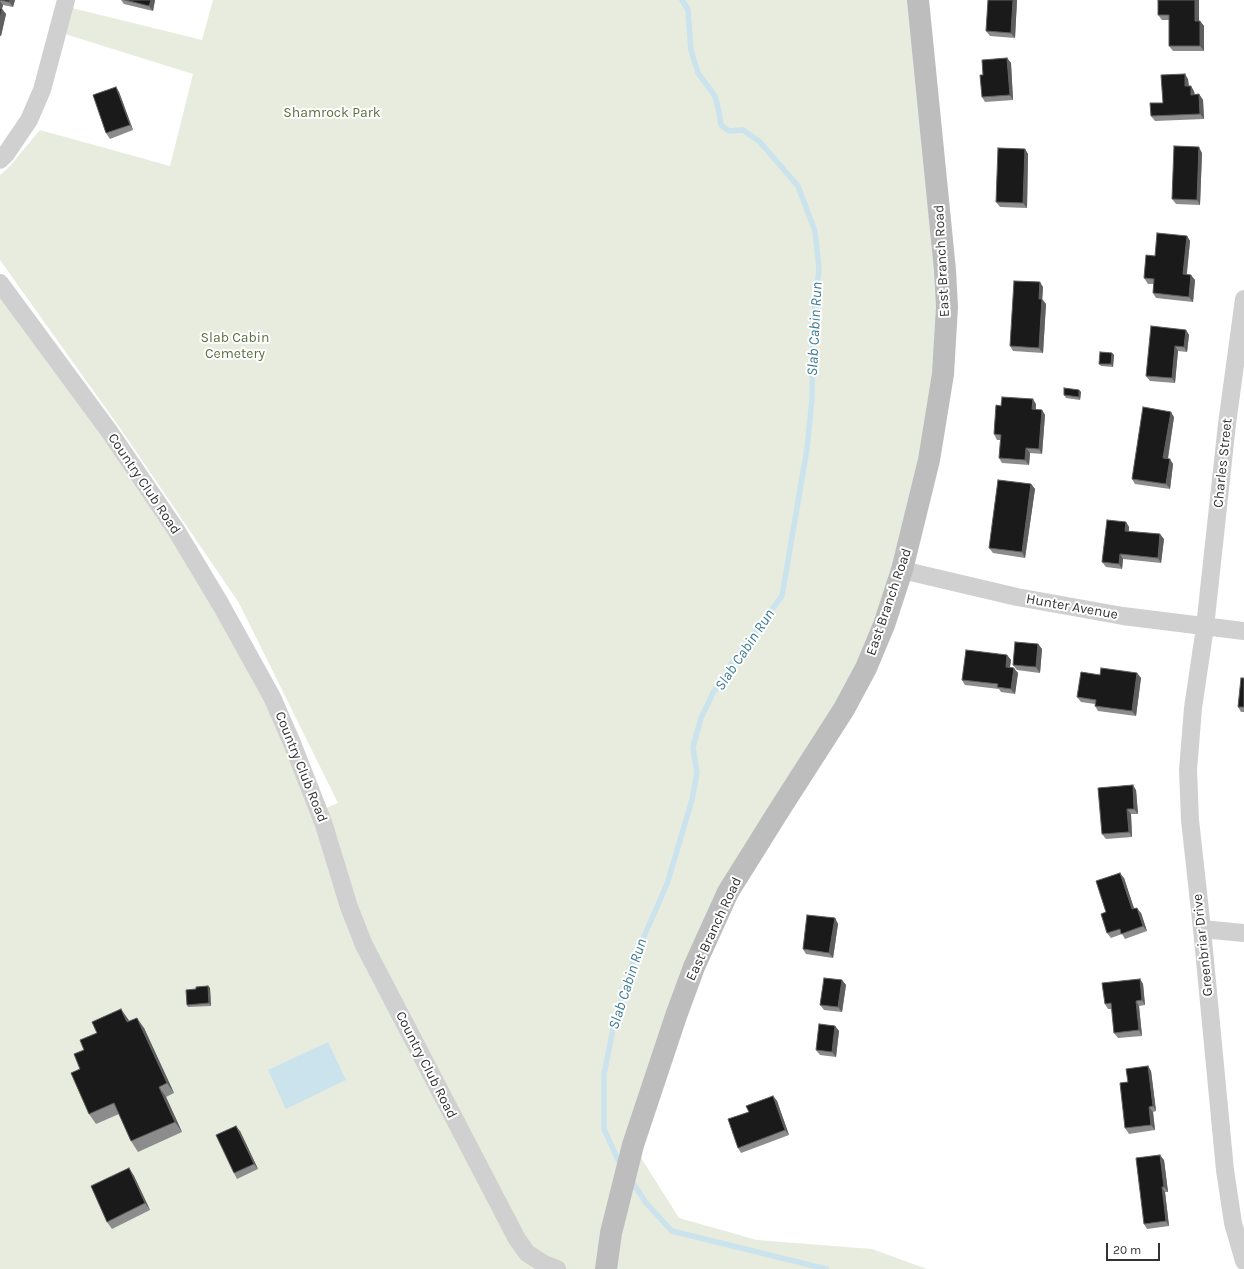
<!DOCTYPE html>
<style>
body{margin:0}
#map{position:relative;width:1244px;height:1269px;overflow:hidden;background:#fff;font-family:Karla,sans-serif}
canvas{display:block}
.scale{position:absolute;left:1106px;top:1243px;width:54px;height:18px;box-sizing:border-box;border:2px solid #333;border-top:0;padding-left:5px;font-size:12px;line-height:14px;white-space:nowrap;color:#333;-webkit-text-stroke:3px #fff;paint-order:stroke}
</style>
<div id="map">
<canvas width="1244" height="1269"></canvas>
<div class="scale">20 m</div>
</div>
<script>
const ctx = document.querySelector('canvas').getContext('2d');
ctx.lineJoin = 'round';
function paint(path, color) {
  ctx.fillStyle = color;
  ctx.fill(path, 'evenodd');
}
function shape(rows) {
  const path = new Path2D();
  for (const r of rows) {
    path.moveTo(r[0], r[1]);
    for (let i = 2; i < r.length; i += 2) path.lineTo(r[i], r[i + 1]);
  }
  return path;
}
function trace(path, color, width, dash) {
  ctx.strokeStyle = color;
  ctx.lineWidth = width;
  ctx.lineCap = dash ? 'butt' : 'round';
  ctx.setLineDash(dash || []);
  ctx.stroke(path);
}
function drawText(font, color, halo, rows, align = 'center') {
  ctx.font = font + ' Karla,sans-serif';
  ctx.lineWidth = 4;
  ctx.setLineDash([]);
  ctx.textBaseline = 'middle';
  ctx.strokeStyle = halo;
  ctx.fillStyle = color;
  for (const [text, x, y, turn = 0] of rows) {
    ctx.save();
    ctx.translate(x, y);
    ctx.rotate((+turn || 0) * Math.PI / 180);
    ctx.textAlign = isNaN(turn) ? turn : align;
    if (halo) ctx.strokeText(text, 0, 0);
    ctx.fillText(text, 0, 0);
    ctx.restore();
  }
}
paint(shape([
 [213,0,918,0,943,374,884,625,728,892,633,1145,679,1218,757,1240,872,1249,927,1269,0,1269,0,287,221,605,319,811,338,803,239,603,122,431,0,260,0,175,9,167,40,130,170,166,193,74,65,34,72,8,202,40]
]), '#e7ecde');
paint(shape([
 [328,1042,346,1080,286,1109,268,1070]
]), '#cbe3ec');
trace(shape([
 [621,1165,617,1158,604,1129,604,1074,613,1029,631,966,667,884,692,800,697,773,693,747,701,718,713,693,733,662,782,596,807,449,812,399,813,323,819,269,815,231,798,186,760,142,743,130,729,131,721,125,719,112,715,96,698,73,691,50,688,10,682,0],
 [631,1180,646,1203,672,1231,826,1269]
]), '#cbe3ec', 5.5);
trace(shape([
 [0,160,6,154,29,120,42,90,66,0],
 [0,283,109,431,176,530,221,605,272,697,292,743,324,825,349,907,364,945,378,972,517,1239,527,1253,544,1264,557,1269],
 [1244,299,1227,424,1205,627,1193,708,1188,770,1190,820,1202,929,1225,1170,1233,1223,1244,1261],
 [902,570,1017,597,1123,616,1244,631],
 [1202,929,1244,933]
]), '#d0d0d0', 18);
trace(shape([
 [606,1269,611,1233,633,1145,676,1016,694,967,728,892,778,812,844,709,866,668,884,625,902,570,929,460,943,374,947,307,945,270,918,0]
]), '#bdbdbd', 22);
paint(shape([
 [0,0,15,0,13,7,3,5,2,9,6,14,1,36,0,36],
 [121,0,155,0,153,11,124,4],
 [988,0,1017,0,1015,38,990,36,986,31],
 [1158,0,1199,0,1199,21,1200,21,1204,26,1204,51,1173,51,1169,46,1169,20,1162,20,1158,15],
 [1007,58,1011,63,1013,100,985,102,982,97,983,75],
 [1188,79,1189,86,1194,91,1195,95,1199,94,1203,100,1204,119,1155,121,1151,116,1163,103],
 [116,87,119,92,133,130,110,139,106,133],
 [1025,149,1028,154,1027,208,1000,207,996,202],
 [1202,153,1200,205,1176,204,1172,199],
 [1187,236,1190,241,1187,274,1195,280,1193,302,1156,298,1153,293,1154,284,1148,284,1144,278],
 [1043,287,1042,299,1046,304,1043,353,1013,351,1010,346],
 [1186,330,1189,335,1187,352,1178,351,1175,383,1150,381,1146,376],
 [1112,353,1114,355,1113,367,1101,366,1099,364],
 [1079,390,1081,392,1080,400,1066,398,1064,395],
 [1036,404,1036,410,1042,410,1045,415,1042,454,1030,453,1029,465,1002,463,999,458,1000,440,997,440,994,434,1001,406],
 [1174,417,1168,459,1173,464,1170,489,1135,484,1132,479],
 [1031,484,1035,489,1025,558,993,553,989,548],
 [1126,522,1129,527,1129,531,1164,539,1161,563,1123,559,1122,569,1106,567,1102,562],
 [1038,644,1042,649,1040,673,1017,670,1013,665],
 [1007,655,1011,660,1010,667,1018,673,1015,694,1001,692,999,689,965,685,962,680],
 [1137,673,1141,678,1136,716,1098,711,1095,706,1095,704,1081,702,1077,697,1100,675],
 [1244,678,1244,712,1241,712,1238,707],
 [1136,790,1138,814,1131,814,1132,837,1106,839,1102,834],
 [1124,878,1134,909,1141,913,1147,931,1125,939,1122,934,1111,938,1107,933,1106,912],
 [835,918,838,924,833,958,806,954,803,949],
 [1140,979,1143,984,1145,1005,1139,1006,1142,1036,1118,1038,1114,1033,1112,1009,1108,1009,1105,1004],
 [842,980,846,985,842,1012,824,1010,820,1005],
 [208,986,210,988,211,1006,188,1007,187,1005,196,989],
 [128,1019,129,1021,144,1028,174,1093,166,1097,182,1132,138,1152,131,1141,119,1114,96,1124,89,1114,80,1069,84,1050],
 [835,1026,839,1031,836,1057,820,1055,816,1050],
 [1148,1066,1151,1071,1156,1111,1153,1112,1155,1130,1129,1134,1125,1128,1128,1082],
 [773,1096,777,1101,789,1135,741,1153,738,1148,749,1112],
 [240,1131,258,1169,237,1179,234,1173],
 [1164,1160,1168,1192,1165,1192,1169,1226,1147,1229,1144,1224],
 [129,1168,134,1176,150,1210,112,1229,107,1222]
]), '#8c8c8c');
paint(shape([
 [10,0,15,0,13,7,9,2],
 [151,0,155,0,153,11,149,6],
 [1013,0,1017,0,1015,38,1011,33],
 [1195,0,1199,0,1199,26,1195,21],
 [0,1,3,5,1,12,0,11],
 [2,9,6,14,1,36,0,35,0,19],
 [1200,21,1204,26,1204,51,1200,46],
 [1007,58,1011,63,1013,100,1010,95],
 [1185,74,1188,79,1189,91,1185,86],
 [1191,86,1194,91,1195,100,1191,95],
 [116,87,119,92,133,130,130,125],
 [1199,94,1203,100,1204,119,1200,114],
 [1199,147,1202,153,1200,205,1197,200],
 [1025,149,1028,154,1027,208,1023,203],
 [1187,236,1190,241,1186,279,1183,274],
 [1191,275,1195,280,1193,302,1189,297],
 [1040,282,1043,287,1042,304,1039,299],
 [1042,299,1046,304,1043,353,1039,348],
 [1186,330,1189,335,1187,352,1184,347],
 [1175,346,1178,351,1175,383,1172,378],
 [1112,353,1114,355,1113,367,1111,364],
 [1079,390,1081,392,1080,400,1079,397],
 [1033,399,1036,404,1035,415,1032,409],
 [1042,410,1045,415,1042,454,1039,449],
 [1171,412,1174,417,1167,463,1163,458],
 [1026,448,1030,453,1029,465,1025,460],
 [1170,459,1173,464,1170,489,1166,484],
 [1031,484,1035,489,1025,558,1022,552],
 [1126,522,1129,527,1128,536,1125,531],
 [1160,534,1164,539,1161,563,1158,558],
 [1120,554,1123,559,1122,569,1119,564],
 [1038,644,1042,649,1040,673,1036,667],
 [1007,655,1011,660,1009,672,1006,667],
 [1014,668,1018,673,1015,694,1011,689],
 [1137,673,1141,678,1136,716,1132,711],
 [1133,785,1136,790,1138,814,1134,809],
 [1127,809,1131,814,1132,837,1129,832],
 [1120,873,1124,878,1136,914,1132,909],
 [1137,908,1141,913,1147,931,1143,926],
 [835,918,838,924,833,958,829,953],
 [1140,979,1143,984,1145,1005,1142,1000],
 [842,980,846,985,842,1012,838,1007],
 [208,986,210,988,211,1006,209,1003],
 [1136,1001,1139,1006,1142,1036,1139,1030],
 [121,1009,128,1019,134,1032,127,1022],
 [137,1018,144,1028,174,1093,167,1083],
 [835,1026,839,1031,836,1057,832,1052],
 [1148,1066,1151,1071,1156,1111,1153,1106],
 [159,1087,166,1097,182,1132,175,1122],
 [773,1096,777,1101,789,1135,785,1130],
 [1149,1107,1153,1112,1155,1130,1151,1125],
 [236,1126,240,1131,258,1169,254,1164],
 [1160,1155,1164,1160,1168,1192,1164,1187],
 [129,1168,134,1176,150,1210,145,1203],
 [1162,1187,1165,1192,1169,1226,1166,1221]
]), '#5f5f5f');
const building = shape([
 [0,0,10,0,9,2,0,0],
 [125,0,151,0,149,6,125,0],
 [988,0,1013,0,1011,33,986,31,988,0],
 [1158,0,1195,0,1195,21,1200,21,1200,46,1169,46,1169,15,1158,15,1158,0],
 [0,8,2,9,0,19,0,8],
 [1007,58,1010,95,982,97,980,75,983,75,982,60,1007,58],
 [1185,74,1185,86,1191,86,1191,95,1199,94,1200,114,1151,116,1150,103,1163,103,1161,75,1185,74],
 [116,87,130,125,106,133,93,95,116,87],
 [1174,146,1199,147,1197,200,1172,199,1174,146],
 [998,148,1025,149,1023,203,996,202,998,148],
 [1157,233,1187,236,1183,274,1191,275,1189,297,1153,293,1154,279,1144,278,1146,255,1155,256,1157,233],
 [1014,281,1040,282,1039,299,1042,299,1039,348,1010,346,1014,281],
 [1151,326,1186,330,1184,347,1175,346,1172,378,1146,376,1151,326],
 [1100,352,1112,353,1111,364,1099,364,1100,352],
 [1064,388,1079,390,1079,397,1064,395,1064,388],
 [1002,397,1033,399,1032,409,1042,410,1039,449,1026,448,1025,460,999,458,1001,435,994,434,996,405,1001,406,1002,397],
 [1143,407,1171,412,1163,458,1170,459,1166,484,1132,479,1143,407],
 [998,480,1031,484,1022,552,989,548,998,480],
 [1107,520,1126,522,1125,531,1160,534,1158,558,1120,554,1119,564,1102,562,1107,520],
 [1015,642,1038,644,1036,667,1013,665,1015,642],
 [966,650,1007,655,1006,667,1014,668,1011,689,997,687,998,684,962,680,966,650],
 [1101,668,1137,673,1132,711,1095,706,1096,700,1077,697,1081,672,1100,675,1101,668],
 [1241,678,1244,678,1244,707,1238,707,1241,678],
 [1133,785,1134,809,1127,809,1129,832,1102,834,1098,788,1133,785],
 [1120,873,1132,909,1137,908,1143,926,1121,934,1120,929,1107,933,1101,914,1106,912,1096,881,1120,873],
 [807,915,835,918,829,953,803,949,807,915],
 [824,978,842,980,838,1007,820,1005,824,978],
 [1140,979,1142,1000,1136,1001,1139,1030,1114,1033,1111,1003,1105,1004,1102,983,1140,979],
 [208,986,209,1003,187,1005,186,990,196,989,196,987,208,986],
 [121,1009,127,1022,137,1018,167,1083,159,1087,175,1122,131,1141,114,1103,89,1114,71,1073,80,1069,74,1054,84,1050,80,1040,97,1033,92,1022,121,1009],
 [819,1024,835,1026,832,1052,816,1050,819,1024],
 [1148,1066,1153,1106,1149,1107,1151,1125,1125,1128,1120,1083,1128,1082,1126,1069,1148,1066],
 [773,1096,785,1130,738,1148,728,1119,749,1112,746,1106,773,1096],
 [236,1126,254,1164,234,1173,216,1135,236,1126],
 [1160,1155,1164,1187,1162,1187,1166,1221,1144,1224,1136,1158,1160,1155],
 [129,1168,145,1203,107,1222,91,1186,129,1168]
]);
paint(building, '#1a1a1a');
trace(building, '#5f5f5f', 1);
drawText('14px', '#5a6f3f', '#fff', [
 ["Shamrock Park",332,113],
 ["Slab Cabin",235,338],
 ["Cemetery",235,354]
]);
drawText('14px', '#333', '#fff', [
 ["East Branch Road",942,261,-93],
 ["Charles Street",1223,463,-84],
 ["Country Club Road",144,484,56],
 ["East Branch Road",889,602,-71],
 ["Hunter Avenue",1072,607,10],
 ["Country Club Road",301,767,68],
 ["East Branch Road",714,929,-65],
 ["Greenbriar Drive",1203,945,-96],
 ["Country Club Road",426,1065,63]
]);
drawText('italic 15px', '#3f7d97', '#fff', [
 ["Slab Cabin Run",815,329,-87],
 ["Slab Cabin Run",745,650,-56],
 ["Slab Cabin Run",628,984,-72]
]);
</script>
